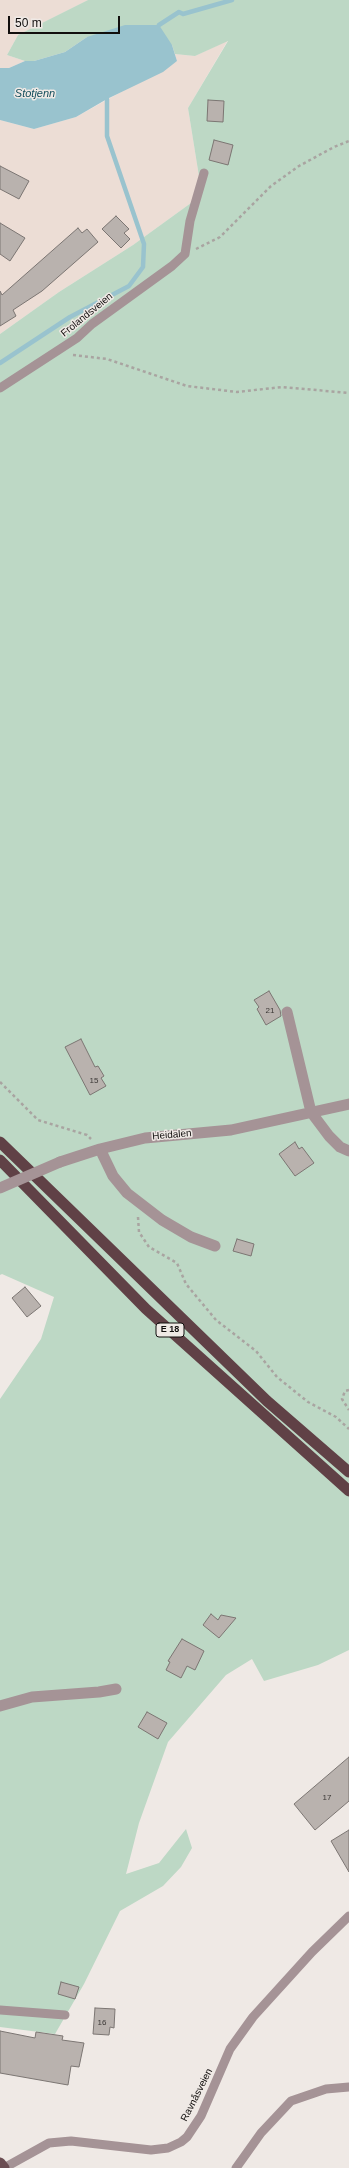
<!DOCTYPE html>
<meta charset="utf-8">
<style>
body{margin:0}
#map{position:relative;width:349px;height:2168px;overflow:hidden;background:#efe9e5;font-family:Helvetica,sans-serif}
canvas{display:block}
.scale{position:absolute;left:8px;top:16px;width:112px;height:18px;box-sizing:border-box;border:2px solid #110e0d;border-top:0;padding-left:5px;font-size:12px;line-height:14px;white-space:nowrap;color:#110e0d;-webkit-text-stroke:3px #efe9e5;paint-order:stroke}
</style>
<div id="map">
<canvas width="349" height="2168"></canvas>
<div class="scale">50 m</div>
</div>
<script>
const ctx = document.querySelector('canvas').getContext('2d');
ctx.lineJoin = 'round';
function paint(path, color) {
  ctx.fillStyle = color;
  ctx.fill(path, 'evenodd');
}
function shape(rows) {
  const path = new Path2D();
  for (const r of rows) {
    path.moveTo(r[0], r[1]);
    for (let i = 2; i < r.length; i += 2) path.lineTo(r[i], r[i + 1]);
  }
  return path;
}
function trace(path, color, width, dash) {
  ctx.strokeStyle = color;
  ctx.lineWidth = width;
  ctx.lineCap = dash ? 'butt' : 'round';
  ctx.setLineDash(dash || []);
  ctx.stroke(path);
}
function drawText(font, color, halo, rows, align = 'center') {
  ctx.font = font + ' Helvetica,sans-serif';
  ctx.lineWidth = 3;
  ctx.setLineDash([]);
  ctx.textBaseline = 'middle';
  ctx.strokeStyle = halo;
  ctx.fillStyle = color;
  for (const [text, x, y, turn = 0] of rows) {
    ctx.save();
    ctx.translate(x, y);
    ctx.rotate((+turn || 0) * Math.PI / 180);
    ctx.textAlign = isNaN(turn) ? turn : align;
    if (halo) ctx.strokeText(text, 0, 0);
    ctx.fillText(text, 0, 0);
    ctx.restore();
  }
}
paint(shape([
 [0,0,88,0,18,35,7,55,25,61,9,68,0,68],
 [228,40,188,108,202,195,133,245,59,292,0,334,0,120,34,129,76,117,177,61,175,54,195,56]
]), '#ecddd5');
paint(shape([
 [88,0,349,0,349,1650,318,1665,264,1681,252,1659,226,1675,168,1742,139,1823,126,1874,159,1863,186,1829,192,1848,181,1867,163,1886,120,1911,84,1984,55,2034,0,2027,0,1399,41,1339,54,1297,2,1274,0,1275,0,334,59,292,133,245,202,195,188,108,228,41,195,56,175,54,172,45,87,37,65,52,34,61,25,61,7,55,18,35]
]), '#bdd8c5');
paint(shape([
 [125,25,159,25,172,45,177,61,163,72,107,99,76,117,34,129,0,120,0,68,9,68,25,61,34,61,65,52,87,37]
]), '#99c3ce');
trace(shape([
 [159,25,179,12,183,14,232,0],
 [0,363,70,317,129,286,143,267,144,244,107,136,107,99]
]), '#99c3ce', 4.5);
const building = shape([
 [208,100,224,101,223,122,207,121,208,100],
 [214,140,233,145,228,165,209,160,214,140],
 [0,166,29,181,19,199,0,189,0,166],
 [116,216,129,229,124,233,130,239,121,248,102,229,116,216],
 [0,223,25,238,10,261,0,254,0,223],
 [78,228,82,233,87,229,98,242,42,291,13,310,16,316,0,326,0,291,2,295,78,228],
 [269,991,280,1010,281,1016,266,1025,257,1009,259,1007,254,1000,269,991],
 [81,1039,95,1067,98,1066,104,1076,101,1078,106,1086,90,1095,65,1047,81,1039],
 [295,1142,299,1149,302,1147,314,1163,295,1176,279,1154,295,1142],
 [237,1239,254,1244,251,1256,233,1251,237,1239],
 [25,1287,41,1306,27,1317,12,1298,25,1287],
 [211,1614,218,1620,221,1615,236,1618,219,1638,203,1625,211,1614],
 [182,1639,204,1651,195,1670,187,1666,181,1678,166,1670,170,1662,168,1661,182,1639],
 [147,1712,167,1723,158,1739,138,1727,147,1712],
 [349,1757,349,1801,315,1830,294,1804,349,1757],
 [349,1830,349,1872,331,1841,349,1830],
 [61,1982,79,1987,75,1999,58,1994,61,1982],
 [95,2008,115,2009,114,2028,110,2027,109,2035,93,2034,95,2008],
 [0,2031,35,2038,36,2032,63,2036,62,2040,84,2043,79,2067,71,2066,68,2085,0,2073,0,2031]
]);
paint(building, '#b9b2ae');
trace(building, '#7c7673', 1);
trace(shape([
 [196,249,220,237,271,186,299,166,334,147,349,141],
 [73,355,107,359,187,386,237,392,282,387,349,393],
 [0,1082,38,1120,87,1135,91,1139],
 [138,1217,139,1232,149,1247,177,1263,186,1284,216,1320,256,1351,277,1377,308,1402,336,1417,349,1429],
 [349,1390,345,1391,342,1399,349,1410]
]), '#a9a4a1', 2.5, [3, 3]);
trace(shape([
 [0,388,77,338,92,324,172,266,185,254,190,221,204,173],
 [0,2010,65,2015],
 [4,2168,49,2143,71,2141,151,2150,168,2148,181,2142,187,2137,201,2116,230,2049,253,2017,312,1952,349,1916],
 [236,2168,261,2133,291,2101,326,2089,349,2087]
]), '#a59396', 9);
trace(shape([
 [287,1012,311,1112,329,1136,340,1147,349,1151],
 [100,1149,113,1176,127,1193,162,1220,191,1237,215,1246],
 [60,1162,100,1149,145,1138,231,1130,349,1104],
 [0,1706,32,1697,99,1692,116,1689]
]), '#a59396', 11);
trace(shape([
 [0,2163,4,2168]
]), '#6b4d52', 11);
trace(shape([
 [0,1142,267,1401,349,1472],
 [0,1160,146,1309,349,1491]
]), '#604146', 11);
trace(shape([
 [0,1188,60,1162]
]), '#a59396', 11);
drawText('8px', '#3b3735', null, [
 ["21",270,1011],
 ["15",94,1081],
 ["17",327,1798],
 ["16",102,2023]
]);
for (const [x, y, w] of [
 [170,1330,28]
]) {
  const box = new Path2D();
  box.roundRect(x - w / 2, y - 7, w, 14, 3);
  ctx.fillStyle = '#efe9e5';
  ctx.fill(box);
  trace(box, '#110e0d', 1);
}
drawText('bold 9px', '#110e0d', null, [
 ["E 18",170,1330]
]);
drawText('10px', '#110e0d', '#efe9e5', [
 ["Frolandsveien",87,315,-39],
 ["Heidalen",172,1135,-5],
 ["Ravnåsveien",197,2095,-63]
]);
drawText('italic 11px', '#144e5c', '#efe9e5', [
 ["Stotjenn",35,94]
]);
</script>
